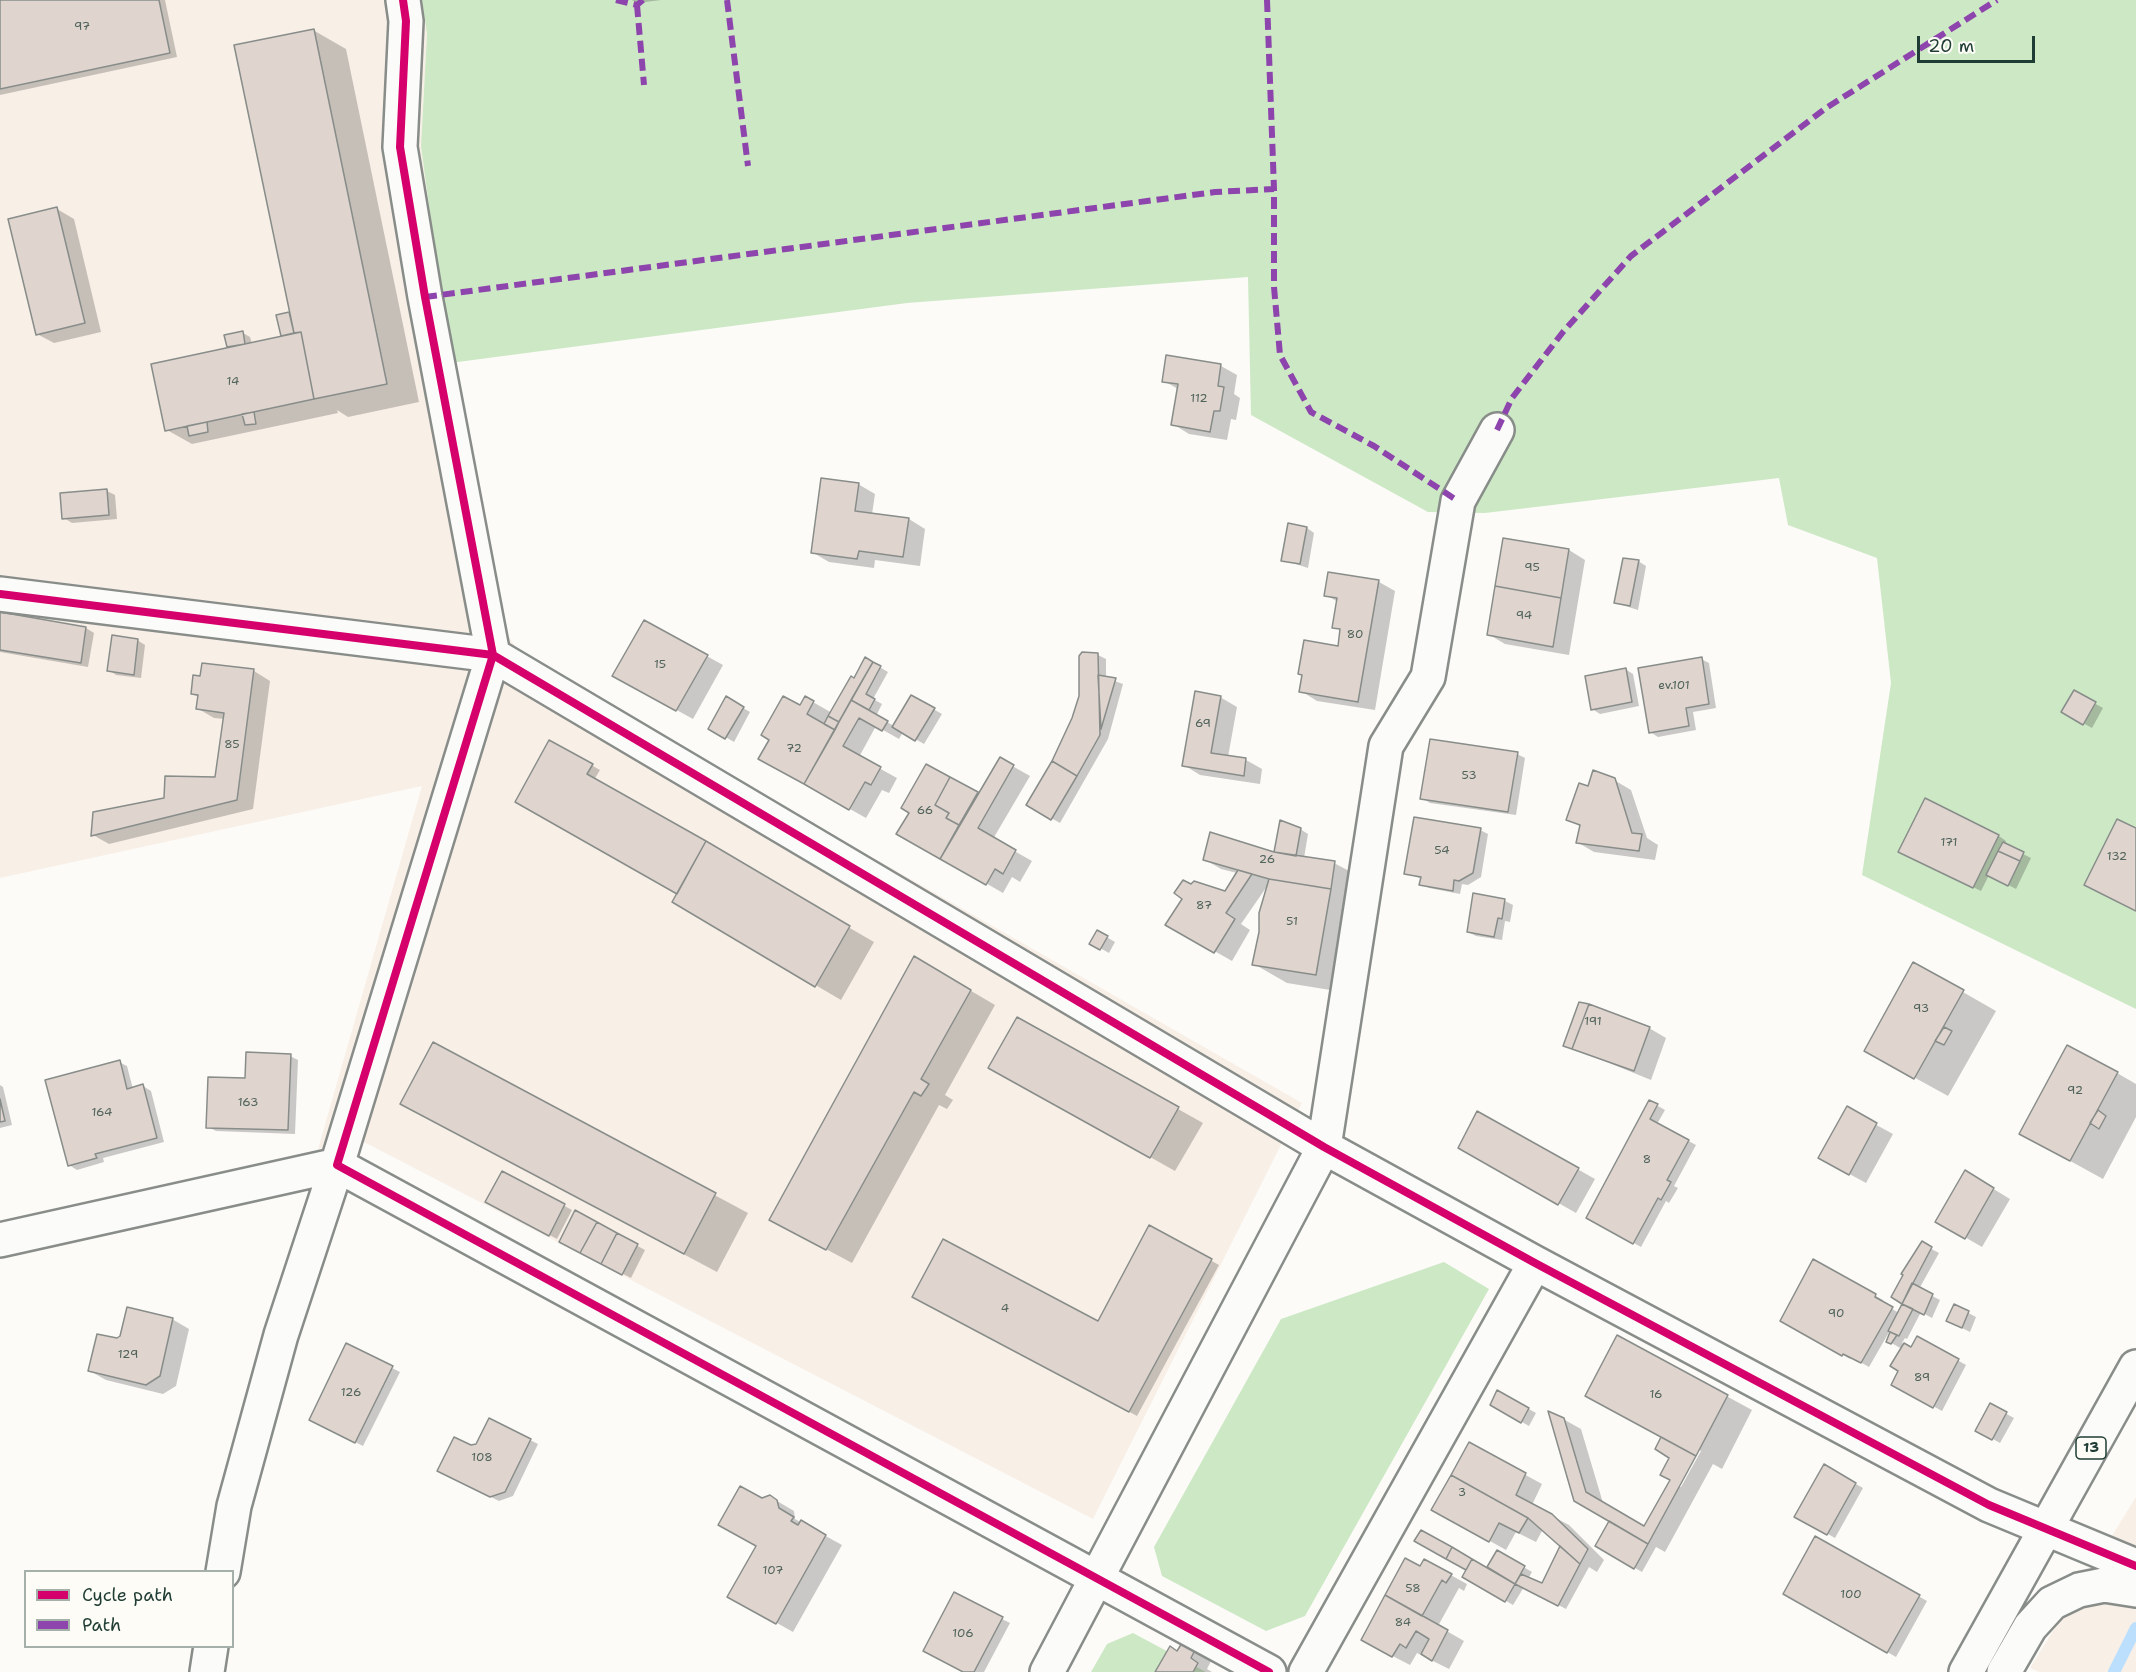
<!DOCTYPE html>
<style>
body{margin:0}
#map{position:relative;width:2136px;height:1672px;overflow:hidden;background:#fcfbf8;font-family:"Shantell Sans",sans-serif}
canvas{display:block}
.legend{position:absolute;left:24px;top:1570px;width:210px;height:78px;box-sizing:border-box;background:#fdfcf7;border:2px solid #a4b0a9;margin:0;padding:8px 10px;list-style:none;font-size:18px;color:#1f3d34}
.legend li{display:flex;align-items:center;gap:12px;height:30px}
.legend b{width:30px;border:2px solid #a4b0a9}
.scale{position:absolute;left:1917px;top:36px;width:118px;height:27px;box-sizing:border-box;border:3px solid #1f3d34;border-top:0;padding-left:8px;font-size:18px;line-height:21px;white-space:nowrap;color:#1f3d34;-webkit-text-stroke:4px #fdfcf7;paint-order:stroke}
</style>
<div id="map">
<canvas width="2136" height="1672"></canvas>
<ul class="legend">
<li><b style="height:8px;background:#d6006c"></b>Cycle path</li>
<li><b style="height:8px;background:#8e44ad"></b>Path</li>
</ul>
<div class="scale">20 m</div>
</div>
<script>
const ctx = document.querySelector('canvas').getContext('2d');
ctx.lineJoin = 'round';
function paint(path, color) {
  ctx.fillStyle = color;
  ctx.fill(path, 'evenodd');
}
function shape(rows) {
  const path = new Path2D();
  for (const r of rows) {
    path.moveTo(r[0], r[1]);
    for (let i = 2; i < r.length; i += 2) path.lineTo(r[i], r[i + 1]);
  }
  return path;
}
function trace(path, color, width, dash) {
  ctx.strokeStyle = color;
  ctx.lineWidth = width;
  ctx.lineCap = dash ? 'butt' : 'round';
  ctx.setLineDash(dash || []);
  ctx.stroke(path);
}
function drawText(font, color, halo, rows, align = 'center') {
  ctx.font = font + ' "Shantell Sans",sans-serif';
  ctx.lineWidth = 5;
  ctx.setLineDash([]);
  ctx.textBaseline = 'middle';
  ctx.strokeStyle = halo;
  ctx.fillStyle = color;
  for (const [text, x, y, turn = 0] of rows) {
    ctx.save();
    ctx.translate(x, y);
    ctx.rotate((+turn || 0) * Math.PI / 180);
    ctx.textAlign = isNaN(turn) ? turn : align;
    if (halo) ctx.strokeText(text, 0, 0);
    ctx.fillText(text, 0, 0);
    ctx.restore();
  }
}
paint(shape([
 [0,0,422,0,427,34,421,146,450,363,501,627,524,658,1302,1103,1093,1519,360,1140,318,1149,422,786,0,878],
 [2136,1497,2136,1672,2039,1672,2030,1668]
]), '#f8efe7');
paint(shape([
 [422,0,2136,0,2136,1009,1862,875,1891,683,1877,558,1788,525,1779,478,1485,513,1428,512,1251,415,1248,277,907,303,450,363,421,146,427,34],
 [1444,1262,1489,1289,1305,1616,1266,1631,1162,1576,1154,1547,1281,1319],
 [1133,1633,1206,1672,1091,1672,1107,1644]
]), '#cde8c5');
paint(shape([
 [0,0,165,0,177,57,0,95],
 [632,0,661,0,637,3],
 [313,30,346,49,419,402,348,417,337,410,338,413,192,444,167,430,231,348,228,346,243,333,250,337,252,344,282,337,278,316,291,313],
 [57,209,74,219,101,332,54,343,37,334],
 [1221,366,1237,375,1234,394,1240,398,1236,420,1231,419,1227,440,1189,434,1173,424,1178,389,1164,381],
 [858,484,875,494,872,514,909,519,925,529,920,566,875,560,874,568,829,562,812,552],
 [107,491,115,495,117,519,72,523,64,518],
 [1307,528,1314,533,1308,568,1283,560],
 [1569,550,1585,560,1569,655,1505,644,1488,634],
 [1638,561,1646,566,1638,610,1616,603],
 [1379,582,1395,591,1375,710,1317,701,1301,691,1303,676,1299,674,1339,648,1342,631,1334,627,1338,602,1326,595],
 [0,614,86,628,94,633,88,667,0,652],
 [645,622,723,665,693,719,631,685],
 [137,640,145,645,141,678,116,675,109,670],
 [1098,655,1106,659,1106,678,1123,684,1108,739,1060,823,1028,805,1053,762,1074,719],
 [866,659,888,672,873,699,882,704,876,716,894,726,912,697,942,714,924,744,903,732,899,739,876,726,859,757,897,778,889,793,882,790,866,818,760,759,806,698,832,713],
 [1701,659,1709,663,1716,708,1693,712,1696,730,1658,737,1650,732],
 [203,665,254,671,270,681,253,809,109,844,93,835,165,799,216,778,225,719,214,718,197,708,199,697,192,694,201,677],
 [1625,669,1633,674,1639,706,1600,714,1592,709],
 [2074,692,2103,708,2092,728,2063,712],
 [1220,697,1237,707,1228,757,1246,760,1262,769,1260,784,1200,775,1184,765],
 [726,698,750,712,734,742,710,728],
 [550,742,600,770,594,780,874,942,841,1000,674,902,679,893],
 [1517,754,1525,758,1516,815,1430,803,1422,798],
 [1000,759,1030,776,993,839,1032,861,1020,882,1012,877,1003,893,898,833,950,779,979,794],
 [1614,780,1631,790,1647,838,1658,845,1655,860,1594,852,1577,842,1581,827,1568,819,1589,788],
 [1926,800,1999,836,2006,841,2005,845,2031,858,2016,889,1989,875,1981,891,1908,855],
 [1300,829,1308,834,1304,858,1334,863,1351,872,1349,993,1287,983,1254,964,1270,882,1241,924,1250,930,1232,961,1167,924,1191,886,1226,893,1237,873,1221,869,1204,859,1275,854],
 [1480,830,1488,834,1481,877,1468,885,1462,884,1460,894,1429,888,1421,884,1422,879,1405,873],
 [1475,895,1505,901,1513,905,1510,922,1505,921,1502,940,1476,936,1468,932],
 [1098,932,1115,942,1109,953,1091,943],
 [915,958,995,1005,945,1095,953,1100,947,1109,939,1105,852,1263,796,1233],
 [1914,964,1996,1011,1948,1096,1899,1069],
 [1649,1028,1666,1038,1651,1080,1565,1045],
 [433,1044,748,1213,717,1272,435,1122],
 [290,1056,298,1060,295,1134,216,1131,208,1127,247,1080],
 [119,1062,127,1066,133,1089,143,1086,151,1091,164,1142,103,1158,104,1162,77,1170,69,1165],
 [2117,1073,2136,1084,2136,1117,2103,1179,2021,1134],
 [1015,1081,1178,1109,1203,1123,1175,1171],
 [0,1085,3,1087,12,1125,0,1128],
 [1656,1105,1656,1108,1658,1106,1665,1110,1657,1124,1696,1145,1674,1186,1678,1188,1669,1203,1666,1201,1641,1247,1588,1218],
 [1847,1109,1893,1134,1866,1183,1820,1158],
 [1478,1113,1595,1179,1576,1213,1460,1147],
 [503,1173,572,1210,557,1239,487,1202],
 [1982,1182,2010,1199,1982,1247,1937,1221],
 [576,1212,645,1250,631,1278,568,1246],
 [1150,1227,1219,1265,1137,1416,914,1296,1099,1323],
 [1922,1244,1939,1253,1919,1289,1940,1300,1932,1318,1921,1312,1907,1339,1905,1338,1902,1343,1912,1349,1918,1338,1966,1365,1942,1411,1893,1384,1900,1371,1902,1349,1888,1341,1894,1328,1892,1327,1869,1367,1851,1357,1850,1359,1782,1321,1814,1261,1883,1300,1882,1303,1899,1313],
 [1955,1306,1976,1317,1970,1332,1956,1325],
 [172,1319,189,1329,176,1386,163,1394,106,1380,90,1371,122,1336],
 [1618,1337,1752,1410,1722,1469,1713,1464,1665,1552,1656,1547,1642,1572,1597,1546,1640,1537,1575,1500,1563,1419,1581,1429,1603,1503,1645,1528,1672,1480,1671,1457],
 [1698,1449,1701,1451,1681,1487,1677,1487],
 [392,1368,400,1372,363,1446,318,1423],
 [1498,1392,1536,1413,1529,1426,1492,1405],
 [1990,1405,2014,1418,2000,1443,1977,1430],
 [530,1440,538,1444,513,1496,499,1501,447,1475,471,1447],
 [1469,1444,1542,1484,1532,1505,1569,1525,1604,1560,1597,1572,1589,1567,1566,1609,1524,1587,1513,1605,1464,1576,1488,1569,1498,1552,1532,1572,1528,1579,1543,1585,1562,1546,1543,1529,1536,1542,1516,1532,1506,1550,1433,1509],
 [1824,1466,1863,1488,1835,1538,1796,1516],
 [762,1500,777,1501,794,1511,795,1519,842,1545,793,1632,729,1596,758,1545],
 [1816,1538,1927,1601,1896,1657,1785,1594],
 [1425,1561,1467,1584,1464,1591,1459,1588,1438,1626,1464,1641,1449,1669,1417,1653,1410,1665,1379,1649],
 [1002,1619,1010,1623,984,1672,965,1672],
 [1183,1645,1211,1661,1207,1669,1212,1672,1157,1672]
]), '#0003');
trace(shape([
 [2114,1672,2136,1628]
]), '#bbdffc', 12);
const building = shape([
 [0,0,159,0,170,53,0,89,0,0],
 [314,29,387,384,314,399,301,332,294,333,234,45,314,29],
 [57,207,85,323,36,335,8,219,57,207],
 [289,312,294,333,281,336,276,315,289,312],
 [243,331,245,344,227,347,224,335,243,331],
 [301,332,314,399,165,431,151,364,301,332],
 [1166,355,1221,364,1218,386,1224,387,1220,411,1214,411,1210,432,1171,425,1178,384,1162,382,1166,355],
 [254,412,256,424,245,425,242,414,254,412],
 [207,422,208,432,189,436,187,426,207,422],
 [821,478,859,483,855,511,909,518,903,557,859,551,857,559,811,553,821,478],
 [107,489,109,515,62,519,60,493,107,489],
 [1288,523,1307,527,1300,564,1281,561,1288,523],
 [1503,538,1569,549,1561,598,1495,586,1503,538],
 [1623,558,1639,560,1630,606,1614,603,1623,558],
 [1328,572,1379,580,1358,702,1299,692,1302,675,1298,674,1304,640,1338,646,1340,629,1332,628,1337,598,1324,596,1328,572],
 [1495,586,1561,598,1553,647,1487,635,1495,586],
 [0,612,86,627,81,663,0,650,0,612],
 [644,620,708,655,676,711,612,676,644,620],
 [112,635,138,639,134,675,107,671,112,635],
 [1082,652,1098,653,1100,735,1077,776,1052,761,1072,718,1079,696,1079,656,1082,652],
 [865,657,873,662,839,722,828,716,851,676,854,678,865,657],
 [1702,657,1709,704,1686,708,1689,726,1649,733,1638,668,1702,657],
 [873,662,881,666,866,694,875,699,869,710,851,700,873,662],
 [202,663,254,669,237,800,91,836,93,812,164,798,165,776,215,777,224,713,196,709,198,695,191,694,193,675,200,676,202,663],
 [1626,668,1632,702,1591,710,1585,676,1626,668],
 [1098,675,1116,678,1101,729,1098,675],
 [2074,690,2096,702,2083,725,2061,712,2074,690],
 [1195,691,1221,696,1211,753,1246,758,1244,776,1182,766,1195,691],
 [911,695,935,708,915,741,892,727,911,695],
 [726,696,744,707,725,739,708,729,726,696],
 [783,696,800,705,805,696,814,701,807,714,835,730,804,784,758,759,769,740,761,735,783,696],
 [851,700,888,721,882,731,859,718,843,746,881,767,871,785,865,782,849,810,804,784,851,700],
 [828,716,839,722,835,730,824,724,828,716],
 [1430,739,1518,752,1508,812,1420,799,1430,739],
 [549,740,593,764,587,774,706,841,677,894,515,802,549,740],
 [1000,757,1014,765,978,828,1016,850,1003,874,995,869,986,885,940,859,1000,757],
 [1052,761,1077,776,1051,820,1026,805,1052,761],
 [926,764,950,777,935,805,949,813,946,818,959,825,940,859,896,834,909,813,901,808,926,764],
 [1593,770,1615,778,1632,833,1642,834,1639,851,1576,843,1580,825,1566,820,1579,783,1588,786,1593,770],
 [950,777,978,792,959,825,946,818,949,813,935,805,950,777],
 [1925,798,1999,835,1973,888,1898,852,1925,798],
 [1414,817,1481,828,1473,873,1459,881,1454,880,1453,891,1419,885,1421,877,1404,874,1414,817],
 [2117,819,2136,828,2136,911,2084,885,2117,819],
 [1280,820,1301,828,1296,856,1274,852,1280,820],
 [1210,832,1274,852,1335,861,1331,889,1269,879,1203,860,1210,832],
 [706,841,850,926,815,987,672,902,706,841],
 [2003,842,2024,852,2020,861,1998,851,2003,842],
 [1998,851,2020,861,2008,886,1986,875,1998,851],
 [1238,870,1252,874,1226,913,1235,919,1214,953,1165,925,1182,899,1174,893,1183,880,1191,884,1194,881,1225,891,1238,870],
 [1269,879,1331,889,1316,975,1252,965,1259,932,1259,913,1269,879],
 [1473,893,1505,899,1502,919,1498,918,1494,937,1467,932,1473,893],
 [1097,930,1108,936,1100,950,1089,944,1097,930],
 [914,956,971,990,921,1079,929,1084,921,1096,914,1092,826,1250,769,1220,914,956],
 [1913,962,1964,990,1914,1079,1864,1051,1913,962],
 [1579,1002,1589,1004,1572,1049,1563,1046,1579,1002],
 [1589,1004,1650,1027,1634,1071,1572,1049,1589,1004],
 [1017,1017,1179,1107,1150,1158,988,1068,1017,1017],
 [1944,1027,1952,1031,1944,1045,1935,1041,1944,1027],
 [433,1042,716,1193,684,1254,400,1104,433,1042],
 [2067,1045,2118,1072,2070,1161,2019,1134,2067,1045],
 [246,1052,291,1054,288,1130,206,1128,208,1077,245,1078,246,1052],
 [120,1060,127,1089,143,1084,157,1138,95,1154,97,1158,68,1166,45,1080,120,1060],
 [0,1099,5,1121,0,1122,0,1099],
 [1649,1100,1658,1104,1650,1119,1689,1140,1667,1180,1671,1182,1661,1200,1658,1198,1633,1244,1586,1218,1649,1100],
 [1847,1106,1877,1123,1849,1175,1818,1158,1847,1106],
 [2098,1110,2106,1116,2099,1129,2090,1123,2098,1110],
 [1477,1111,1579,1168,1558,1205,1458,1148,1477,1111],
 [1965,1170,1994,1188,1965,1239,1935,1222,1965,1170],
 [502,1171,565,1204,549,1236,485,1202,502,1171],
 [575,1210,597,1222,580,1253,559,1242,575,1210],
 [597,1222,617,1233,601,1264,580,1253,597,1222],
 [1149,1225,1212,1259,1129,1412,912,1297,943,1239,1098,1321,1149,1225],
 [617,1233,638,1244,622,1275,601,1264,617,1233],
 [1922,1241,1932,1247,1902,1304,1891,1297,1903,1275,1901,1274,1922,1241],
 [1813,1259,1876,1294,1875,1297,1893,1307,1861,1363,1843,1354,1842,1356,1780,1321,1813,1259],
 [1912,1283,1933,1294,1924,1315,1902,1304,1912,1283],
 [1902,1304,1913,1309,1899,1336,1888,1331,1902,1304],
 [1954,1304,1969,1311,1962,1328,1946,1321,1954,1304],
 [127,1307,173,1318,160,1376,146,1385,88,1371,97,1334,117,1338,120,1336,127,1307],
 [1890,1332,1897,1335,1891,1344,1886,1342,1890,1332],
 [1617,1335,1728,1395,1696,1456,1585,1396,1617,1335],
 [1917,1336,1959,1359,1933,1408,1891,1385,1898,1371,1890,1366,1904,1343,1911,1347,1917,1336],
 [346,1343,393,1366,355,1443,309,1420,346,1343],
 [1497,1390,1529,1408,1521,1423,1490,1405,1497,1390],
 [1990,1403,2007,1412,1992,1440,1975,1431,1990,1403],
 [1548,1411,1564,1418,1586,1492,1644,1526,1670,1480,1660,1475,1669,1458,1655,1449,1661,1437,1696,1456,1648,1544,1574,1501,1548,1411],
 [489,1418,531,1439,505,1492,490,1497,437,1471,454,1437,471,1445,476,1444,489,1418],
 [1469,1442,1526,1473,1516,1495,1552,1514,1588,1549,1580,1564,1528,1518,1451,1475,1469,1442],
 [1824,1464,1856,1483,1827,1535,1794,1517,1824,1464],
 [1451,1475,1528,1518,1519,1533,1499,1523,1489,1542,1431,1510,1451,1475],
 [740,1486,762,1498,770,1495,777,1500,779,1508,794,1517,791,1521,798,1525,801,1520,826,1535,776,1624,727,1597,756,1546,718,1525,740,1486],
 [1609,1521,1648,1544,1634,1569,1595,1546,1609,1521],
 [1421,1530,1452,1547,1446,1559,1414,1541,1421,1530],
 [1815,1536,1920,1595,1887,1653,1783,1594,1815,1536],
 [1560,1546,1580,1564,1558,1606,1515,1584,1521,1574,1542,1583,1560,1546],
 [1452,1547,1472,1559,1466,1570,1446,1559,1452,1547],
 [1497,1550,1525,1566,1515,1584,1487,1567,1497,1550],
 [1405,1558,1420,1566,1424,1559,1452,1574,1446,1583,1442,1580,1422,1616,1385,1595,1405,1558],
 [1472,1559,1515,1584,1505,1602,1462,1577,1472,1559],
 [954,1592,1003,1617,974,1672,963,1672,923,1651,954,1592],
 [1385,1595,1448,1630,1432,1661,1421,1654,1429,1639,1416,1631,1406,1648,1400,1644,1392,1657,1361,1640,1385,1595],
 [1182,1643,1195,1650,1191,1658,1198,1663,1193,1672,1155,1672,1170,1646,1177,1651,1182,1643]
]);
paint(building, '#dfd4ce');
trace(building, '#888d8a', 1.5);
const minor = shape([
 [403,0,406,21,400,147,425,297,493,655,337,1165,1269,1672],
 [0,594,493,655,1324,1147,1535,1263,1989,1505,2136,1566],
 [0,1240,337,1165,281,1335,234,1506,223,1572],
 [207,1672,211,1646],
 [1047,1672,1324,1147,1386,746,1428,677,1458,501,1497,430],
 [1306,1672,1535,1263]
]);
const major = shape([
 [1966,1672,2136,1367],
 [2004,1672,2030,1627,2052,1603,2079,1590,2104,1585,2136,1590]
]);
trace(minor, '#888d8a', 38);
trace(major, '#888d8a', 38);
trace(minor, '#fbfbf9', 33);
trace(major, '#fbfbf9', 33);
trace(shape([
 [616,0,637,5,643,0],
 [727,0,748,166],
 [1267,0,1274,189],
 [637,5,644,85],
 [425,297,1215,192,1274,189,1274,287,1280,355,1311,412,1374,446,1458,501],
 [1497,430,1512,398,1563,332,1631,256,1826,108,1997,0]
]), '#8e44ad', 6, [12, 6]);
trace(shape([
 [403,0,406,21,400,147,425,297,493,655,337,1165,1269,1672],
 [0,594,493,655,1324,1147,1535,1263,1989,1505,2136,1566]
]), '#d6006c', 8);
drawText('12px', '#4f635a', null, [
 ["97",82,27],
 ["14",233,382],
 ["112",1199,399],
 ["95",1532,568],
 ["94",1524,616],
 ["80",1355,635],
 ["15",660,665],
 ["ev.101",1674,686],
 ["69",1203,724],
 ["85",232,745],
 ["72",794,749],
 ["53",1469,776],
 ["66",925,811],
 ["171",1949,843],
 ["54",1442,851],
 ["132",2117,857],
 ["26",1267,860],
 ["87",1204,906],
 ["51",1292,922],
 ["93",1921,1009],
 ["191",1593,1022],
 ["92",2075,1091],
 ["163",248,1103],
 ["164",102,1113],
 ["8",1647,1160],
 ["4",1005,1309],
 ["90",1836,1314],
 ["129",128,1355],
 ["89",1922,1378],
 ["126",351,1393],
 ["16",1656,1395],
 ["108",482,1458],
 ["3",1462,1493],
 ["107",773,1571],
 ["58",1413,1589],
 ["100",1851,1595],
 ["84",1403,1623],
 ["106",963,1634]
]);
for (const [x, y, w] of [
 [2091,1448,30]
]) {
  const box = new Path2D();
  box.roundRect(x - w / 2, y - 11, w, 22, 4.5);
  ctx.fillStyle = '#fdfcf7';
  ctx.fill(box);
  trace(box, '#1f3d34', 1.5);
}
drawText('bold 14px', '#1f3d34', null, [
 ["13",2091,1448]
]);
</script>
